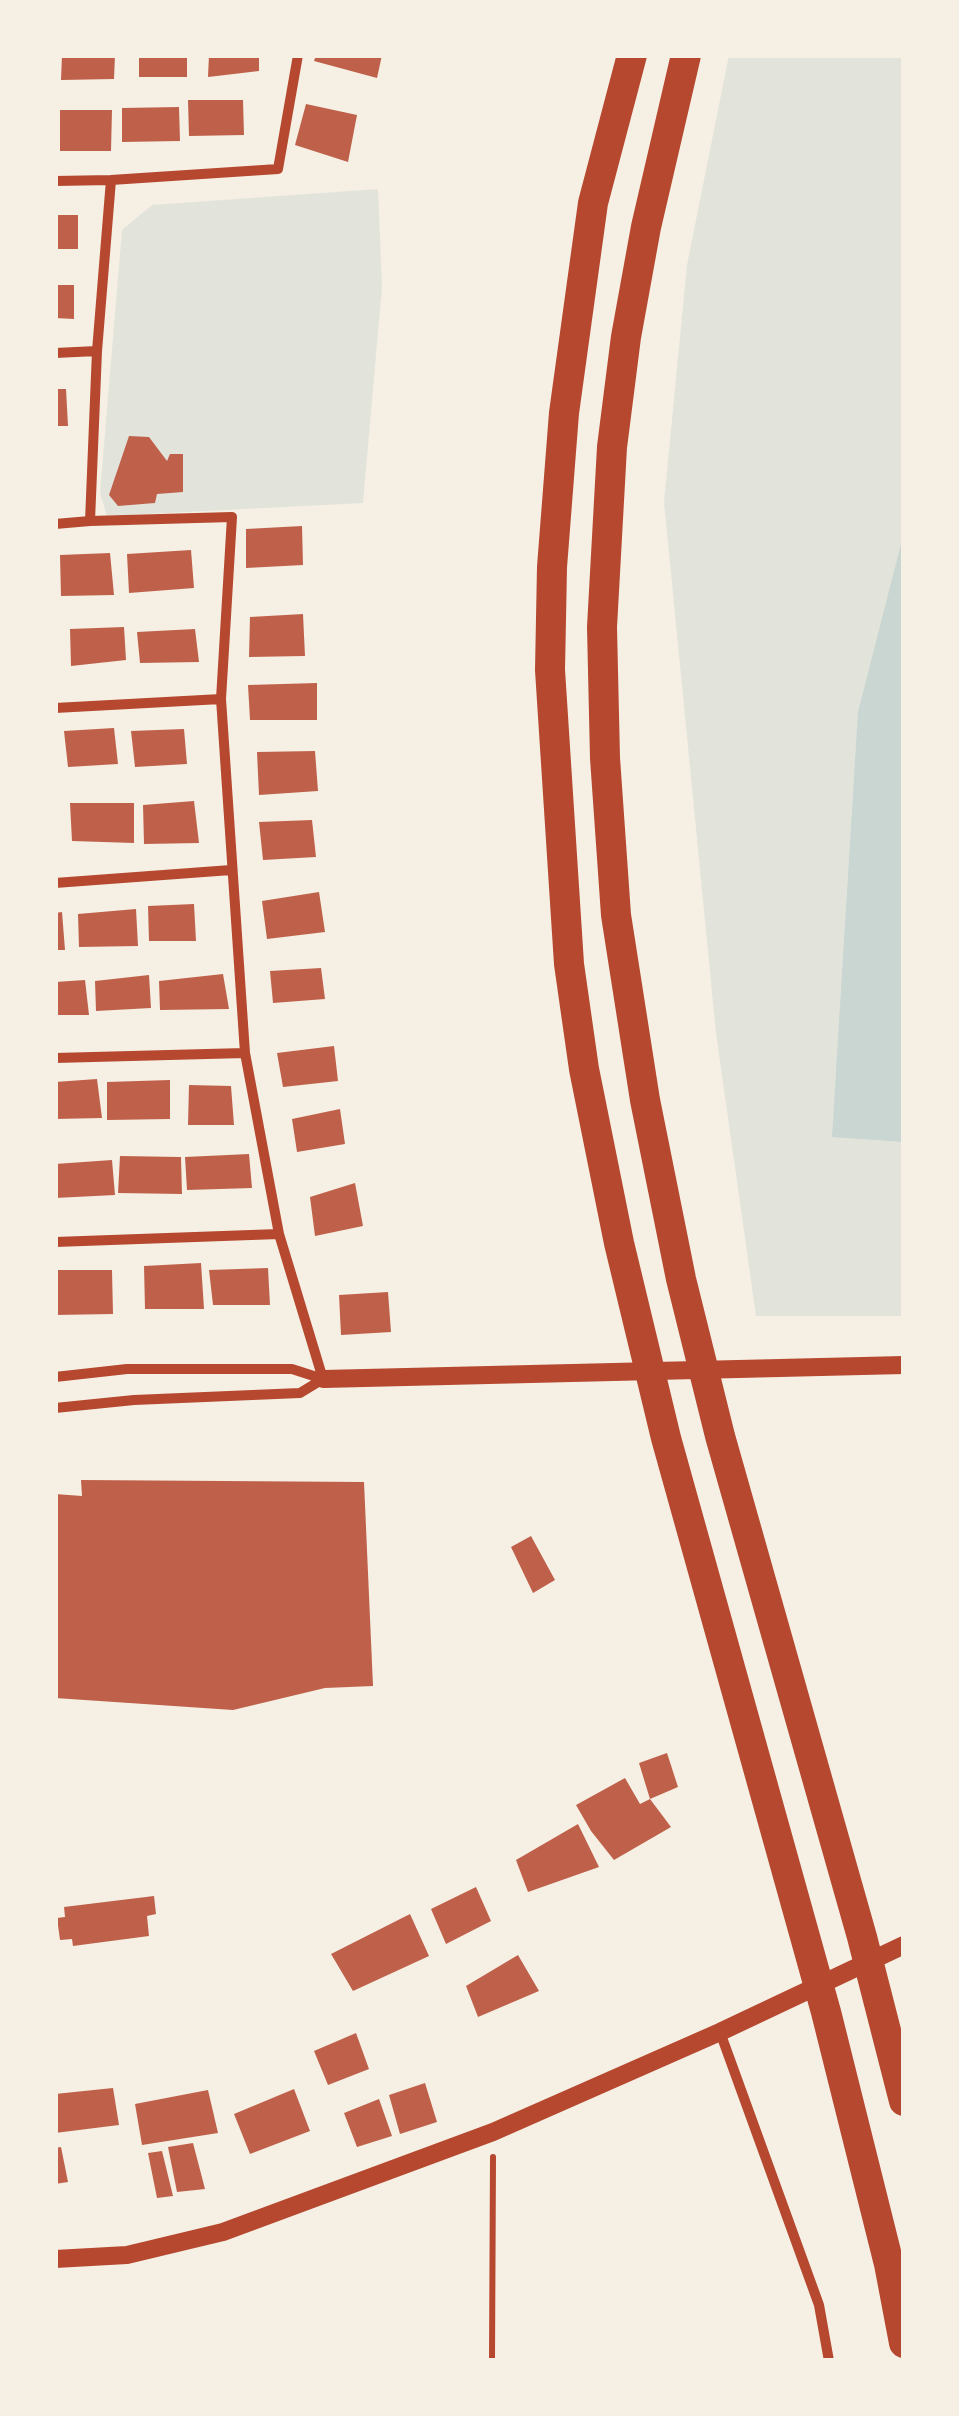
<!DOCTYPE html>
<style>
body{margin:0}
#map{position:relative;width:959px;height:2416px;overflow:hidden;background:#f6efe4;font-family:"Exo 2",sans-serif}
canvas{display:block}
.frame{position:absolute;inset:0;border:58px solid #f6efe4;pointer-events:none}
</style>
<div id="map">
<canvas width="959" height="2416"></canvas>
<div class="frame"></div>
</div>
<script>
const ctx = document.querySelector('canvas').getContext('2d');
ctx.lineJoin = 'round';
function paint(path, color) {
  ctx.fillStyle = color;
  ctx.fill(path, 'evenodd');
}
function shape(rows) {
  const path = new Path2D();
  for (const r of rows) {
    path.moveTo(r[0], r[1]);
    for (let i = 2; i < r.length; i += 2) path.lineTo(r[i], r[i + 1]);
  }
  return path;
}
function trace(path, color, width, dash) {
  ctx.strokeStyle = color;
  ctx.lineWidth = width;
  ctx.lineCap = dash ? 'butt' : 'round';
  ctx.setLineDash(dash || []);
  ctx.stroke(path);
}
paint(shape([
 [729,55,904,55,904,1316,756,1316,716,1033,664,502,687,265],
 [378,189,382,287,363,503,107,516,100,493,122,230,152,205]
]), '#e2e4dc');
paint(shape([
 [904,532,904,1142,832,1137,858,712]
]), '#c9d6d2');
paint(shape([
 [62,55,115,55,114,79,61,80],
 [139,55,187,55,187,77,139,77],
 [209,55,259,55,259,71,208,77],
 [316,55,382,55,377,78,314,61],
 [188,100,243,100,244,135,189,136],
 [306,104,357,115,348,162,295,145],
 [179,107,180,141,122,142,122,108],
 [60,110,112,110,111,151,60,151],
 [55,215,78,215,78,249,55,249],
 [55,285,74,285,74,319,55,318],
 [55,389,66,389,68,426,55,426],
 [129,436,149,437,167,461,170,454,183,454,183,492,157,494,155,503,118,506,109,495],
 [302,526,303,565,246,568,246,529],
 [191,550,194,588,129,593,127,554],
 [110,553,114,595,61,596,60,555],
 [303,614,305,656,249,657,250,617],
 [124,627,126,660,71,666,70,629],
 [195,629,199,662,140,663,137,632],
 [317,683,317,720,250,720,248,685],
 [114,728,118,764,68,767,64,731],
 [184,729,187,764,135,767,131,731],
 [315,751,318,791,259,795,257,752],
 [194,801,199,843,144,844,143,805],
 [70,803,134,803,134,843,72,841],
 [312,820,316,857,263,860,259,822],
 [319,892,325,932,267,939,262,901],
 [194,904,196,941,149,941,148,906],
 [136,909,138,946,79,947,78,914],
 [62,912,65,950,55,950,55,913],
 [321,968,325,999,273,1003,270,971],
 [223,974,229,1009,160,1010,159,981],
 [149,975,151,1008,96,1011,95,981],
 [85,980,89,1015,55,1015,55,982],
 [334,1046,338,1081,283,1087,277,1053],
 [97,1079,102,1118,55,1119,55,1082],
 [170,1080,170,1119,107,1120,107,1082],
 [189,1085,231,1086,234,1125,188,1125],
 [340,1109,345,1144,297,1152,292,1119],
 [249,1154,252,1188,187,1190,185,1157],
 [120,1156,181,1157,182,1194,118,1193],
 [112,1160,115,1195,55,1198,55,1164],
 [355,1183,363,1226,315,1236,310,1197],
 [201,1263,204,1309,145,1309,144,1266],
 [268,1268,270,1305,213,1305,209,1270],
 [55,1270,112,1270,113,1314,55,1315],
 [388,1292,391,1332,341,1335,339,1295],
 [81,1480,364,1482,373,1686,325,1688,233,1710,55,1698,55,1494,82,1496],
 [531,1536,555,1580,533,1593,511,1547],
 [667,1753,678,1787,650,1799,671,1827,614,1860,591,1831,576,1805,625,1778,640,1804,650,1799,639,1763],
 [578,1824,599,1867,528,1892,516,1860],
 [476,1887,491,1921,446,1944,431,1909],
 [154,1896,156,1914,147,1916,149,1936,73,1946,72,1939,60,1940,57,1918,65,1917,64,1907],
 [410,1914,429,1956,353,1991,331,1954],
 [518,1955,539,1991,478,2017,466,1986],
 [356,2033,369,2069,328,2085,314,2051],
 [425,2083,437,2122,400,2134,389,2095],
 [113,2088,119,2125,55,2133,55,2094],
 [294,2089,310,2131,250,2154,234,2114],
 [208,2090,218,2133,142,2145,135,2104],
 [379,2099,392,2136,357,2147,344,2113],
 [193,2143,205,2189,177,2192,168,2147],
 [61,2147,68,2182,55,2184,55,2148],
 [162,2151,173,2196,157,2198,148,2153]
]), '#bf614a');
trace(shape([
 [492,2361,493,2157]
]), '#b5482f', 6);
trace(shape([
 [298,55,278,169,111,180,97,351,90,521,232,517,221,699,245,1053,279,1234,323,1379],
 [55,181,111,180],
 [55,353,97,351],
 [55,524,90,521],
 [55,708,221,699],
 [55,883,231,870],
 [55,1058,245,1053],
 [55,1242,279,1234],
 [55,1377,127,1369,292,1369,323,1379],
 [55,1408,134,1400,300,1393,323,1379],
 [720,2032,819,2305,829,2361]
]), '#b5482f', 10);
trace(shape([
 [323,1379,904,1365],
 [55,2259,127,2255,223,2232,493,2132,720,2032,904,1945]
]), '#b5482f', 18);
trace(shape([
 [632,55,593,203,564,413,552,567,550,670,569,964,584,1069,619,1243,666,1438,826,2012,889,2264,904,2343],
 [686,55,646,227,626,337,612,447,602,627,605,758,616,915,645,1100,681,1279,720,1436,862,1937,904,2101]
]), '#b5482f', 30);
</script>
